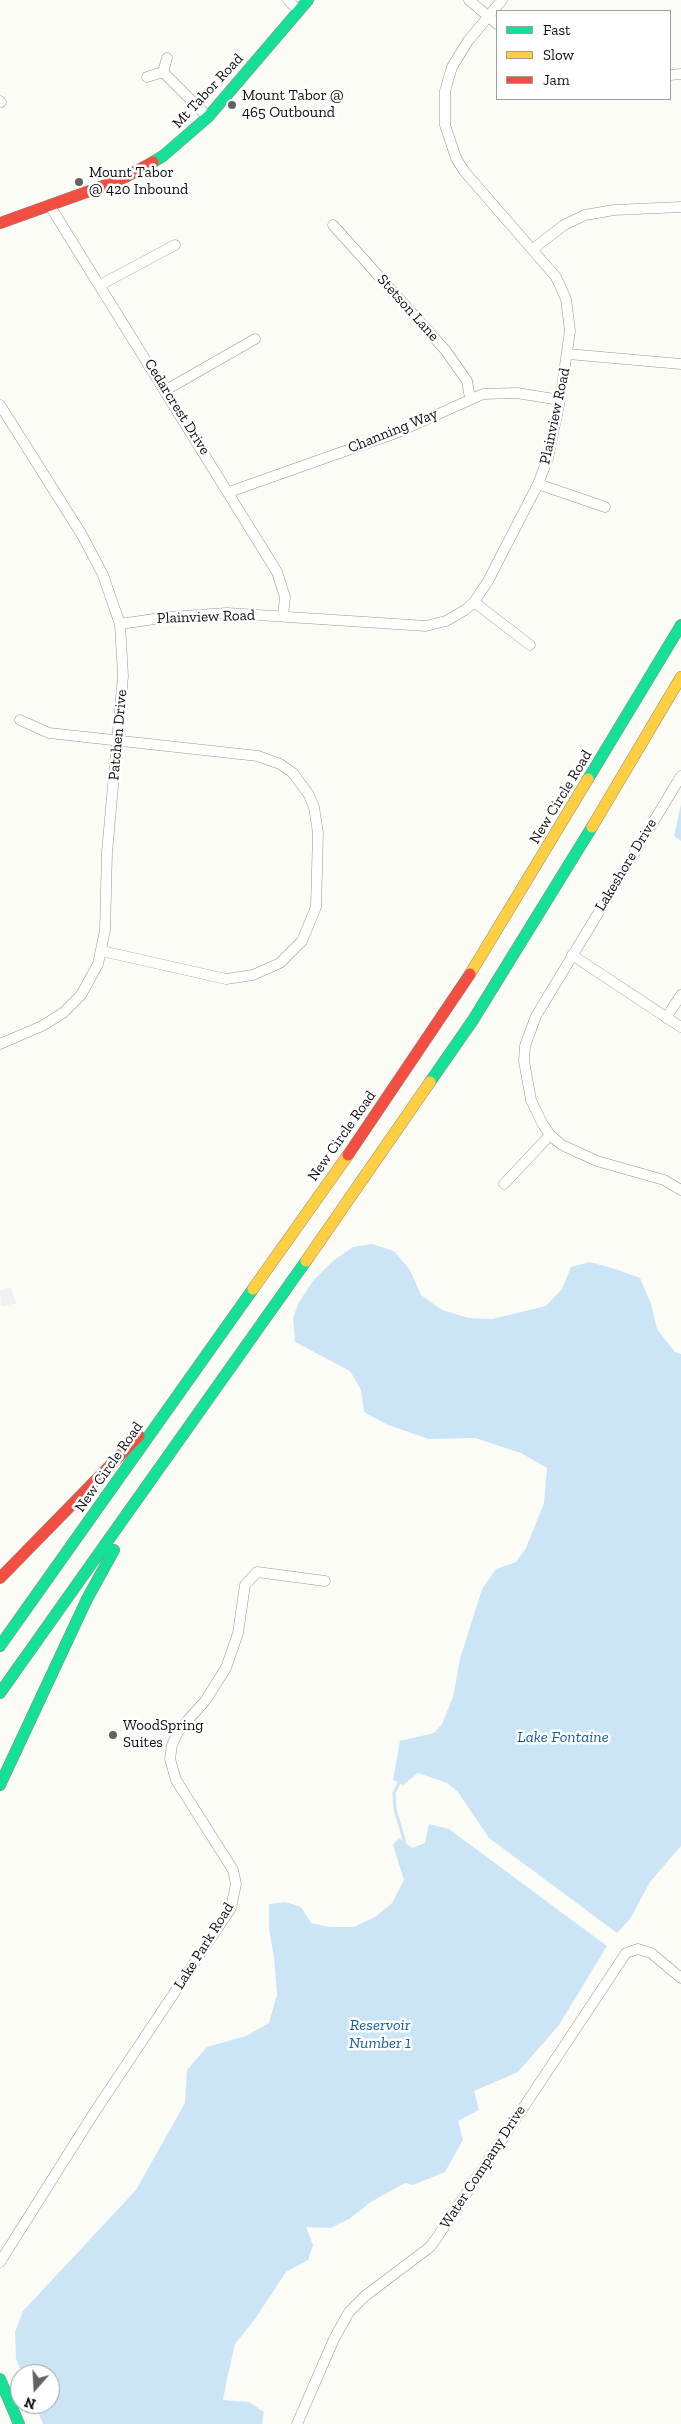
<!DOCTYPE html>
<style>
body{margin:0}
#map{position:relative;width:681px;height:2424px;overflow:hidden;background:#fcfcf6;font-family:"Zilla Slab",serif}
canvas{display:block}
.legend{position:absolute;left:496px;top:10px;width:175px;height:90px;box-sizing:border-box;background:#fff;border:1px solid #9f9f9f;margin:0;padding:6px 9px;list-style:none;font-size:15px;color:#101010}
.legend li{display:flex;align-items:center;gap:10px;height:25px}
.legend b{width:25px;border:1px solid #9f9f9f}
.north{position:absolute;left:10px;top:2364px;width:50px;height:50px;box-sizing:border-box;background:#fff;border:1px solid #9f9f9f;border-radius:50%;rotate:199deg;font-size:14px;font-weight:700;line-height:20px;text-align:center;color:#101010}
.north::after{content:'';display:block;margin:auto;width:18px;height:22px;background:#636360;clip-path:polygon(50% 0,100% 100%,50% 72%,0 100%)}
</style>
<div id="map">
<canvas width="681" height="2424"></canvas>
<ul class="legend">
<li><b style="height:6px;background:#16e098"></b>Fast</li>
<li><b style="height:6px;background:#ffcf43"></b>Slow</li>
<li><b style="height:6px;background:#f24e42"></b>Jam</li>
</ul>
<div class="north">N</div>
</div>
<script>
const ctx = document.querySelector('canvas').getContext('2d');
ctx.lineJoin = 'round';
function paint(path, color) {
  ctx.fillStyle = color;
  ctx.fill(path, 'evenodd');
}
function shape(rows) {
  const path = new Path2D();
  for (const r of rows) {
    path.moveTo(r[0], r[1]);
    for (let i = 2; i < r.length; i += 2) path.lineTo(r[i], r[i + 1]);
  }
  return path;
}
function trace(path, color, width, dash) {
  ctx.strokeStyle = color;
  ctx.lineWidth = width;
  ctx.lineCap = dash ? 'butt' : 'round';
  ctx.setLineDash(dash || []);
  ctx.stroke(path);
}
function drawText(font, color, halo, rows, align = 'center') {
  ctx.font = font + ' "Zilla Slab",serif';
  ctx.lineWidth = 5;
  ctx.setLineDash([]);
  ctx.textBaseline = 'middle';
  ctx.strokeStyle = halo;
  ctx.fillStyle = color;
  for (const [text, x, y, turn = 0] of rows) {
    ctx.save();
    ctx.translate(x, y);
    ctx.rotate((+turn || 0) * Math.PI / 180);
    ctx.textAlign = isNaN(turn) ? turn : align;
    if (halo) ctx.strokeText(text, 0, 0);
    ctx.fillText(text, 0, 0);
    ctx.restore();
  }
}
paint(shape([
 [11,1287,16,1303,1,1307,0,1291]
]), '#f4eff2');
paint(shape([
 [681,804,681,841,674,836],
 [372,1244,394,1251,410,1270,421,1295,442,1310,469,1318,492,1319,546,1306,562,1289,571,1267,590,1262,615,1269,640,1278,651,1304,657,1329,675,1352,681,1354,681,1846,650,1882,630,1919,617,1933,489,1838,458,1792,447,1783,418,1773,403,1785,393,1780,400,1741,434,1733,442,1724,453,1697,460,1659,482,1589,496,1569,516,1562,526,1548,544,1503,547,1468,521,1453,475,1438,429,1439,388,1425,364,1412,361,1390,350,1371,295,1342,293,1318,299,1302,313,1281,333,1261,353,1247],
 [429,1824,449,1829,607,1946,559,2025,518,2072,474,2091,479,2110,458,2121,463,2140,445,2172,413,2185,405,2183,371,2202,349,2219,330,2228,306,2227,313,2245,308,2260,286,2272,255,2319,235,2344,227,2379,223,2400,249,2402,264,2412,262,2424,43,2424,35,2404,50,2404,50,2374,22,2374,16,2359,15,2332,23,2311,136,2190,185,2103,187,2070,207,2047,246,2036,269,2023,277,1995,274,1957,269,1929,269,1904,285,1902,301,1907,311,1923,329,1927,354,1927,375,1917,392,1903,404,1880,393,1845,399,1838,412,1848,425,1843]
]), '#cbe5f7');
trace(shape([
 [399,1783,394,1793,395,1809,405,1843]
]), '#cbe5f7', 3);
const street = shape([
 [288,0,299,11],
 [469,0,497,24],
 [163,72,208,117],
 [670,75,681,74],
 [147,77,163,72,167,58],
 [0,101,1,102],
 [50,206,277,572,285,597,283,616],
 [333,225,446,351,467,381,470,398],
 [533,249,564,225,585,215,614,210,681,207],
 [100,285,175,245],
 [568,354,681,364],
 [166,390,255,339],
 [0,405,82,535,103,575,120,624,123,676,107,852,105,930,98,964,81,995,63,1013,42,1026,0,1044],
 [538,484,605,507],
 [229,492,396,433,483,394,517,393,560,400],
 [474,602,530,645],
 [120,624,168,617,227,613,426,626,446,621,465,610,474,602,488,581,538,484,548,458,560,400,570,331,566,299,556,277,464,171,456,158,445,125,445,91,452,67,468,41,502,0],
 [20,720,49,733,258,756,280,764,293,773,309,795,314,807,318,833,316,907,302,941,280,963,253,975,226,979,102,951],
 [681,776,536,1016,525,1046,524,1061,531,1100,542,1123,550,1135,562,1145,597,1161,664,1180,681,1190],
 [572,955,681,1027],
 [666,1018,681,995],
 [504,1184,550,1135],
 [0,2262,94,2113,231,1908,236,1884,233,1870,176,1780,170,1759,172,1745,179,1730,205,1701,226,1668,238,1633,245,1585,257,1572,325,1581],
 [297,2424,334,2339,349,2312,365,2296,430,2247,438,2236,626,1953,638,1949,651,1953,681,1978]
]);
const fast = shape([
 [153,162,163,156,208,117,308,0],
 [588,779,681,625],
 [430,1082,473,1020,592,827],
 [0,1646,253,1289],
 [0,1693,306,1261],
 [0,1785,87,1599,114,1550],
 [0,2379,19,2424]
]);
const slow = shape([
 [592,827,681,677],
 [470,974,588,779],
 [306,1261,430,1082],
 [253,1289,348,1155]
]);
const jam = shape([
 [0,223,120,180,153,162],
 [348,1155,470,974],
 [0,1578,139,1436]
]);
trace(street, '#969694', 11);
trace(fast, '#8d8d8a', 12);
trace(slow, '#8d8d8a', 12);
trace(jam, '#8d8d8a', 12);
trace(street, '#fffffe', 10);
trace(fast, '#16e098', 11);
trace(slow, '#ffcf43', 11);
trace(jam, '#f24e42', 11);
for (const [x, y, r, color] of [
 [232,105,5,"#636360"],
 [79,182,5,"#636360"],
 [113,1735,5,"#636360"]
]) {
  const dot = new Path2D();
  dot.arc(x, y, r, 0, 2 * Math.PI);
  ctx.fillStyle = color;
  ctx.fill(dot);
  trace(dot, '#fff', 2);
}
drawText('15px', '#101010', '#fff', [
 ["Mt Tabor Road",208,91,-47],
 ["Stetson Lane",408,308,48],
 ["Cedarcrest Drive",177,407,58],
 ["Plainview Road",555,416,-78],
 ["Channing Way",393,431,-22],
 ["Plainview Road",206,617,-2],
 ["Patchen Drive",118,735,-85],
 ["New Circle Road",561,797,-59],
 ["Lakeshore Drive",626,865,-59],
 ["New Circle Road",342,1136,-55],
 ["New Circle Road",109,1467,-55],
 ["Lake Park Road",204,1946,-58],
 ["Water Company Drive",483,2167,-57]
]);
drawText('15px', '#101010', '#fff', [
 ["Mount Tabor @",242,96],
 ["465 Outbound",242,113],
 ["Mount Tabor",89,173],
 ["@ 420 Inbound",89,190],
 ["WoodSpring",123,1726],
 ["Suites",123,1743]
], 'left');
drawText('italic 16px', '#145ca8', '#fff', [
 ["Lake Fontaine",563,1737],
 ["Reservoir",380,2025],
 ["Number 1",380,2043]
]);
</script>
